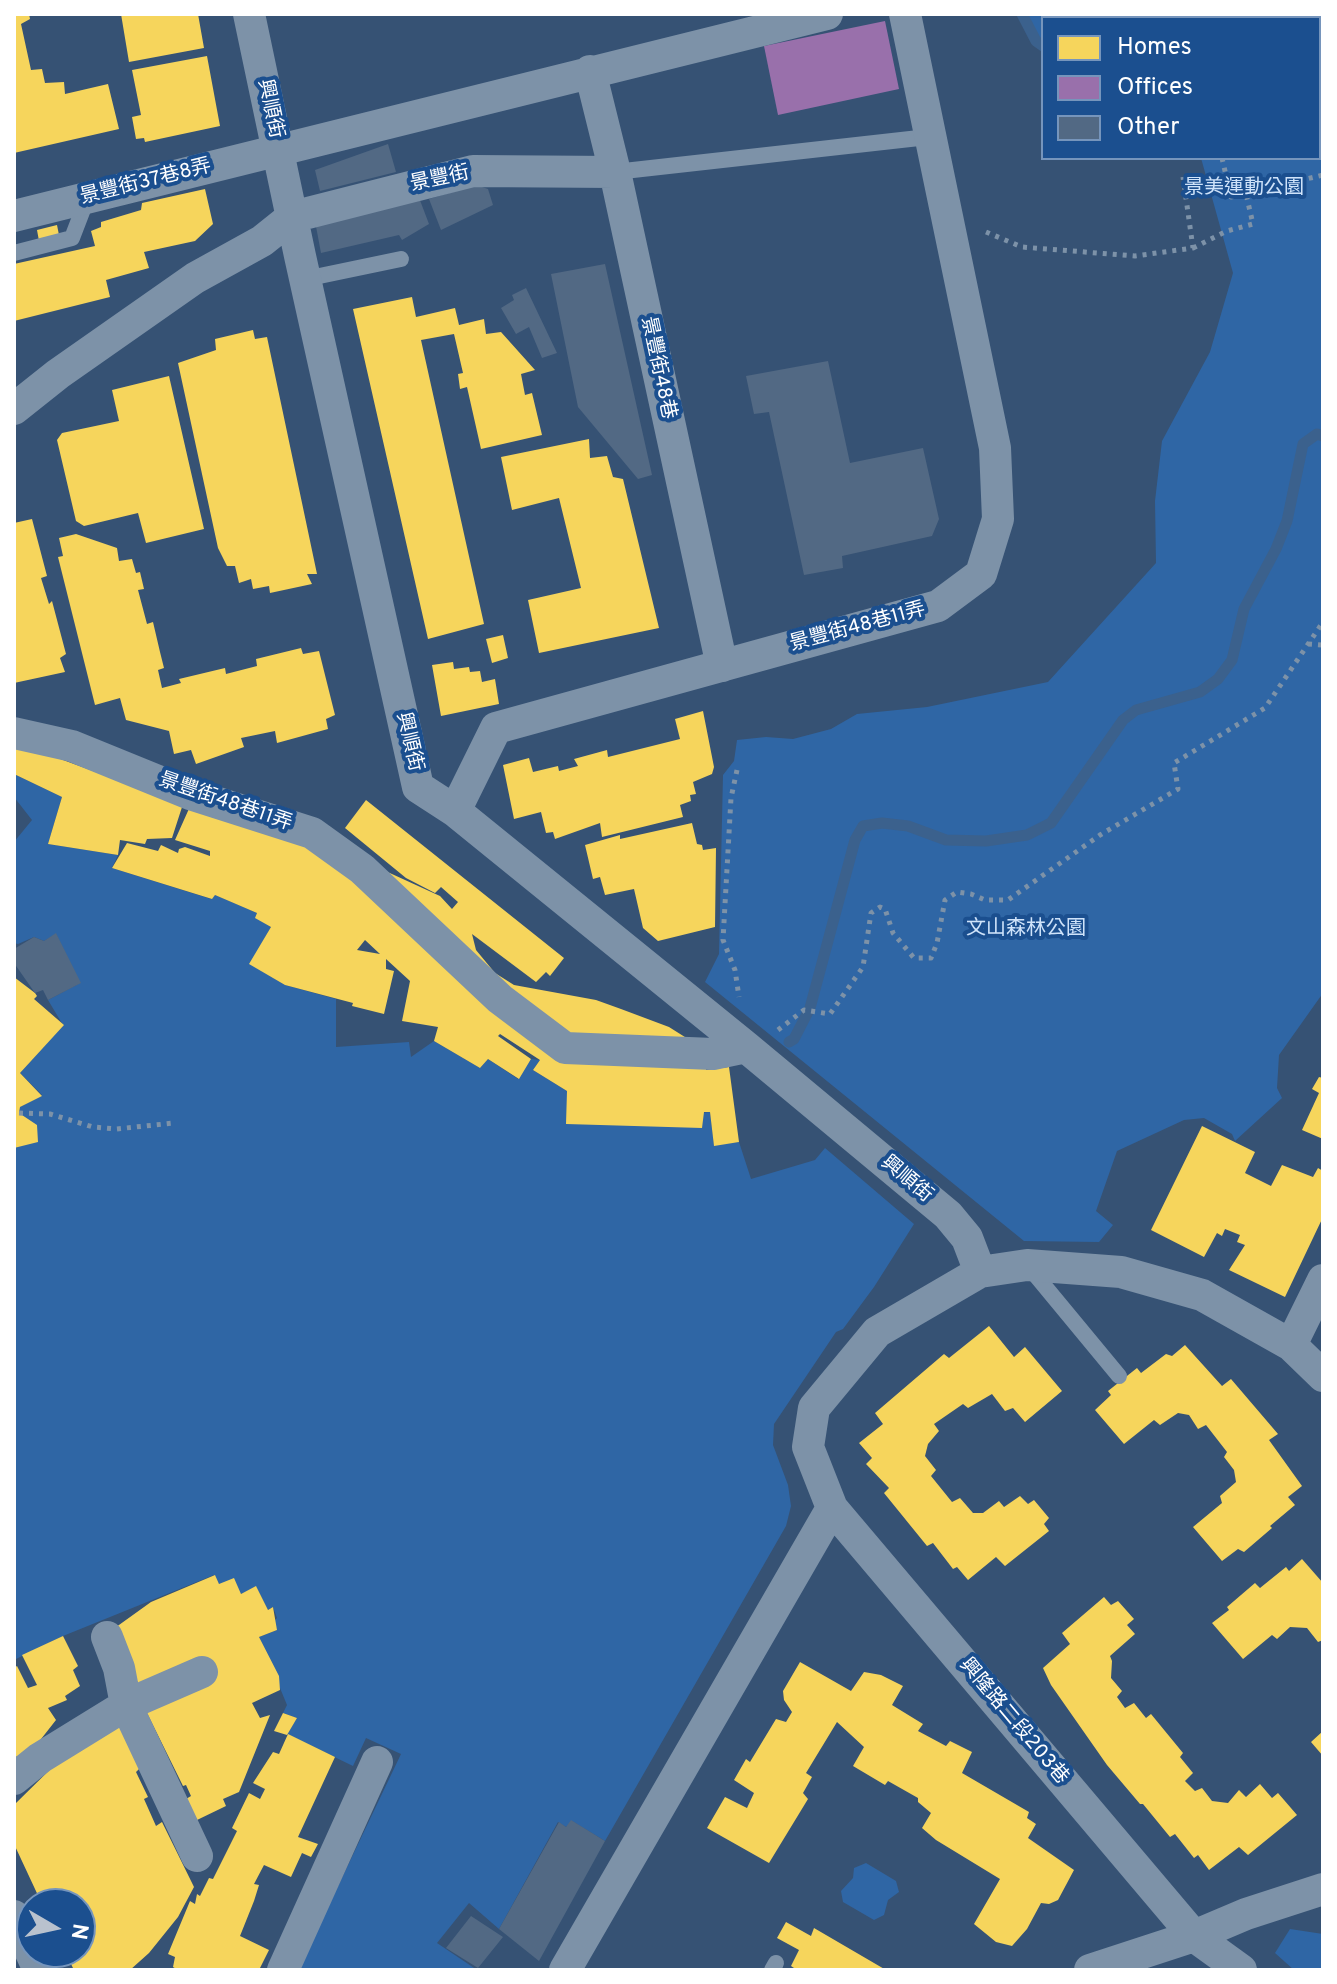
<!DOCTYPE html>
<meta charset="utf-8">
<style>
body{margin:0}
#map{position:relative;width:1337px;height:1984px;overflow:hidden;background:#365274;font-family:Overpass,sans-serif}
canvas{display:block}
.frame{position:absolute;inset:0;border:16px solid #fff;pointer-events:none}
.legend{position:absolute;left:1041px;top:16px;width:280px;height:144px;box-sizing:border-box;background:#1b4f8f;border:2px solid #7695bc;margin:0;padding:10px 14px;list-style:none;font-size:24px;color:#fff}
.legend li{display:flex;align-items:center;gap:16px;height:40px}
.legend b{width:40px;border:2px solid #7695bc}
.north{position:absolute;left:16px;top:1888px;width:80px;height:80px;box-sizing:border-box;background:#1b4f8f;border:2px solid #7695bc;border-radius:50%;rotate:99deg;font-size:22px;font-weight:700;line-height:32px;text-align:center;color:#fff}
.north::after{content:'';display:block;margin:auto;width:28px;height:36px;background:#b9c2ce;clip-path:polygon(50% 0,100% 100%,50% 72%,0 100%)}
</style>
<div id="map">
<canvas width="1337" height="1984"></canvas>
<div class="frame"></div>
<ul class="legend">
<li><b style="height:22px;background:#f6d55c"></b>Homes</li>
<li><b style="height:22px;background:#9970ab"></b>Offices</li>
<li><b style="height:22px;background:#526984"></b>Other</li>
</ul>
<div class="north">N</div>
</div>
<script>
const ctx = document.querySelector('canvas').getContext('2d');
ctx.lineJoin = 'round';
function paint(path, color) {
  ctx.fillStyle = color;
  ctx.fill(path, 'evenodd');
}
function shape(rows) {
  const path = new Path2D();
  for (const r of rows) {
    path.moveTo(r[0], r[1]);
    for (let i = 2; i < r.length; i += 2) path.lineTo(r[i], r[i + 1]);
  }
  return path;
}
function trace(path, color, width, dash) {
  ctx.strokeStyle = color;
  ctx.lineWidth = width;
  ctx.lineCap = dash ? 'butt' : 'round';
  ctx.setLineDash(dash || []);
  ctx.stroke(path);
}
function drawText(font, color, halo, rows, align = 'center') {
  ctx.font = font + ' Overpass,"Noto Sans TC",sans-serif';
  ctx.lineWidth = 8;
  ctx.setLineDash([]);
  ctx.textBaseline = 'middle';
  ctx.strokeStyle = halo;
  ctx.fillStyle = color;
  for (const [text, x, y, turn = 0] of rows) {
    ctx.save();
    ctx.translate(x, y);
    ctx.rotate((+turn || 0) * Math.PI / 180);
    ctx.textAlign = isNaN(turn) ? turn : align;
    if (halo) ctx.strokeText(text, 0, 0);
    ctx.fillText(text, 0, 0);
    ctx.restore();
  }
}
paint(shape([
 [1018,14,1323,14,1323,993,1279,1055,1277,1088,1282,1098,1235,1141,1232,1134,1204,1118,1184,1120,1117,1151,1096,1211,1113,1225,1099,1242,1024,1241,705,982,719,954,723,775,734,761,737,740,766,737,793,739,831,729,857,714,927,707,1048,682,1156,563,1155,501,1162,441,1210,352,1233,273,1201,158,1319,158,1319,18,1043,18,1042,48,1033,41],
 [14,774,62,797,48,844,118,855,112,868,211,899,215,895,257,913,256,918,271,927,250,964,285,985,336,999,336,1047,409,1042,411,1057,434,1041,480,1068,488,1059,518,1079,531,1059,540,1060,533,1070,567,1091,567,1124,710,1112,714,1145,739,1142,751,1179,815,1160,825,1148,914,1224,874,1287,843,1329,836,1332,774,1424,773,1445,788,1485,791,1506,786,1526,605,1841,572,1821,566,1827,558,1822,499,1929,469,1903,437,1943,477,1970,298,1970,401,1754,366,1738,353,1766,287,1734,297,1718,283,1713,287,1705,259,1637,277,1630,274,1621,277,1618,273,1607,268,1610,256,1587,241,1594,219,1584,214,1575,63,1636,14,1660,14,1148,20,1107,42,1095,20,1073,63,1025,48,1000,80,983,56,934,44,941,34,937,18,944,14,943,14,842,32,820,14,797],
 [866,1863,896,1881,899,1892,888,1900,884,1915,874,1920,843,1902,841,1891,853,1878,854,1868],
 [1290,1929,1323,1934,1323,1970,1294,1970,1275,1953]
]), '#2f66a5');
paint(shape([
 [14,14,29,14,30,19,21,24,31,70,42,69,45,83,64,82,65,94,108,84,119,129,14,153],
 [121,14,198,14,204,48,129,62],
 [207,56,220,126,145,142,144,138,136,139,132,117,141,115,132,70],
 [205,189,213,224,195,241,144,252,149,268,106,280,110,297,14,321,14,264,95,246,91,231,101,227,101,222,141,210,142,203],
 [57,225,59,235,39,241,37,230],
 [412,297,416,317,455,308,459,325,484,319,486,334,501,332,535,370,521,374,525,395,532,393,542,435,481,449,467,387,460,389,458,374,463,373,454,334,421,340,484,624,428,639,353,309],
 [253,330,255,339,267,337,317,574,307,574,312,584,270,593,269,586,253,589,251,579,239,583,235,566,227,566,218,548,178,363,216,350,215,339],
 [169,376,204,529,146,543,138,513,84,526,76,521,57,440,62,433,119,421,112,390],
 [589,439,590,458,607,456,613,477,623,479,659,628,539,653,528,600,581,588,559,498,512,510,501,457],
 [32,519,47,576,41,578,49,604,52,601,66,654,60,658,65,672,14,683,14,523],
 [76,534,117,548,119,561,132,559,136,573,140,572,144,589,138,590,147,624,153,622,160,652,164,668,158,670,162,688,181,683,179,679,225,668,226,674,257,666,256,659,301,648,303,654,319,651,335,715,326,719,328,729,277,743,275,731,241,738,244,747,196,764,191,750,174,754,169,731,126,720,120,698,95,705,58,557,63,556,59,538],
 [503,635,508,658,492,663,486,639],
 [453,662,454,669,469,667,470,672,480,671,482,682,495,679,499,704,441,716,432,665],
 [703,711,714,767,712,774,693,782,696,794,690,795,691,801,680,805,683,817,602,837,600,823,555,839,553,832,546,833,541,812,514,819,503,765,529,758,533,772,558,766,559,771,578,766,574,759,607,750,608,757,680,739,675,719],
 [14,742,183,804,172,838,147,839,145,844,120,840,118,855,48,844,62,797,14,774],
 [366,800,564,958,550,976,546,972,536,982,472,934,476,950,495,973,514,985,596,1000,621,1009,669,1027,696,1044,552,1033,381,869,440,896,452,909,458,902,441,887,435,893,406,878,345,828],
 [192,802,304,841,567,1057,707,1062,706,1070,729,1067,739,1142,714,1146,710,1112,704,1112,702,1128,566,1124,567,1091,533,1070,540,1060,500,1034,498,1036,531,1059,519,1079,488,1059,480,1068,434,1041,438,1027,402,1021,410,981,386,959,386,969,394,971,384,1014,352,1006,353,1003,285,985,249,964,271,927,255,918,257,913,215,895,212,899,112,868,127,843,158,851,161,845,178,853,179,849,185,847,210,856,210,851,175,840],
 [365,940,380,954,357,950],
 [692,823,697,844,702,845,703,850,716,848,715,927,658,941,643,928,634,889,605,895,600,877,593,879,585,845,620,835,620,839],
 [14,977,35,993,37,996,34,999,64,1025,20,1073,42,1096,20,1107,19,1113,37,1125,38,1142,14,1148],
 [1319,1077,1323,1078,1323,1139,1302,1130,1319,1093,1312,1089],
 [1202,1126,1255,1152,1245,1173,1271,1186,1282,1165,1313,1177,1318,1168,1323,1171,1323,1217,1285,1297,1229,1270,1245,1245,1237,1242,1240,1235,1225,1229,1222,1236,1217,1233,1204,1257,1151,1230],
 [989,1326,1014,1357,1025,1347,1062,1391,1025,1422,1013,1408,1005,1411,992,1394,968,1408,963,1404,934,1424,939,1431,928,1444,925,1456,936,1470,931,1476,952,1502,960,1498,973,1513,983,1513,999,1501,1004,1507,1020,1496,1028,1504,1034,1500,1049,1518,1044,1524,1049,1531,1005,1566,996,1557,968,1580,957,1567,953,1569,933,1543,927,1546,884,1493,889,1488,866,1464,872,1458,859,1443,883,1424,875,1413,944,1354,949,1358],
 [1185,1345,1222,1386,1231,1379,1278,1434,1269,1440,1302,1486,1288,1497,1295,1505,1270,1526,1272,1528,1244,1552,1238,1549,1222,1561,1193,1527,1222,1503,1220,1496,1236,1482,1234,1470,1224,1457,1227,1452,1206,1425,1198,1429,1189,1415,1178,1413,1160,1425,1154,1420,1124,1444,1095,1410,1111,1395,1108,1391,1137,1368,1141,1373,1166,1354,1172,1356],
 [1302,1559,1323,1583,1323,1640,1318,1642,1307,1628,1290,1627,1277,1639,1272,1635,1243,1659,1212,1623,1229,1610,1227,1607,1255,1583,1260,1588,1286,1567,1289,1571],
 [215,1575,219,1584,234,1578,241,1594,256,1586,268,1610,273,1607,277,1630,259,1637,279,1676,280,1690,252,1703,260,1718,270,1715,239,1792,223,1799,226,1806,197,1820,186,1799,191,1796,186,1785,183,1786,146,1711,140,1687,112,1630,151,1602],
 [1104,1597,1111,1605,1118,1601,1134,1619,1127,1625,1135,1634,1110,1656,1112,1661,1111,1678,1122,1691,1117,1697,1125,1708,1134,1703,1146,1718,1151,1714,1183,1753,1180,1757,1193,1773,1185,1781,1195,1791,1202,1788,1212,1801,1228,1803,1239,1790,1246,1797,1260,1784,1272,1798,1278,1793,1297,1815,1248,1855,1239,1847,1209,1870,1198,1855,1194,1858,1175,1834,1170,1837,1143,1804,1140,1804,1107,1765,1051,1685,1043,1668,1070,1644,1062,1633],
 [63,1636,78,1666,73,1670,80,1686,65,1696,67,1700,48,1708,56,1720,34,1748,14,1758,14,1668,17,1666,28,1688,37,1685,22,1655],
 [800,1662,851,1691,864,1672,881,1675,903,1686,892,1705,923,1724,918,1731,946,1746,950,1741,972,1752,962,1773,1029,1812,1027,1818,1036,1824,1028,1838,1074,1870,1058,1900,1049,1904,1041,1903,1027,1929,1012,1946,996,1942,974,1924,1000,1879,936,1840,922,1828,931,1813,918,1802,918,1798,888,1781,885,1785,853,1766,864,1747,837,1722,806,1773,812,1777,803,1793,808,1799,769,1863,707,1828,725,1797,747,1808,754,1793,734,1780,746,1759,750,1762,776,1719,786,1722,792,1712,784,1700,783,1691],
 [283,1713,297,1718,287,1735,274,1731],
 [120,1724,141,1767,136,1772,148,1797,144,1799,156,1826,162,1822,194,1887,178,1917,149,1953,130,1970,74,1970,65,1952,80,1952,80,1904,42,1904,14,1844,14,1805,80,1740],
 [1323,1731,1323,1756,1311,1742],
 [288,1734,335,1757,298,1837,318,1844,311,1857,302,1853,291,1877,264,1865,254,1884,259,1885,254,1901,240,1936,269,1950,259,1970,178,1970,173,1967,175,1957,168,1954,190,1901,195,1904,197,1894,200,1896,209,1878,213,1879,237,1831,232,1828,249,1793,260,1799,265,1789,253,1783,273,1752,279,1754],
 [786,1922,811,1936,814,1928,886,1970,797,1970,791,1966,799,1950,777,1938]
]), '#f6d55c');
paint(shape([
 [885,21,899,89,778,115,764,46]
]), '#9970ab');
trace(shape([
 [1022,14,1036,41,1043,46],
 [789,1042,794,1039,810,1008,855,840,863,826,882,823,908,826,946,840,986,841,1027,835,1051,823,1123,720,1136,710,1200,692,1218,679,1232,660,1244,609,1276,549,1287,521,1303,444,1317,434,1323,436]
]), '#3b618d', 11);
paint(shape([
 [388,144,396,172,320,191,315,170],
 [476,185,488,189,493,205,441,230,429,199],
 [418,195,429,224,402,240,399,235,321,253,315,221],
 [605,264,652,475,638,479,578,407,551,274],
 [526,288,557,353,542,358,529,327,516,334,501,308,514,300,512,295],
 [828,361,850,463,923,448,939,519,932,536,842,556,843,568,804,575,769,412,754,414,746,376],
 [56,933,81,983,48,1000,43,990,35,993,14,963,14,949,34,937,44,941],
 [571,1820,605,1841,539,1961,499,1929,559,1822,566,1827],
 [471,1916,503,1937,478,1968,446,1948]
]), '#526984');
trace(shape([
 [1124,18,1126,14],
 [1195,18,1212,14],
 [1222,158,1231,197,1323,175],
 [986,232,1022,247,1135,256,1193,248,1183,177],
 [1193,248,1227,231,1253,224,1246,194],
 [1308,644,1323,645],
 [737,770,731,798,723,940,735,970,739,997],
 [778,1030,804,1010,830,1014,863,967,871,913,880,907,885,909,893,933,914,958,931,958,937,943,945,900,957,892,971,894,985,900,1008,900,1100,835,1178,789,1174,763,1265,708,1323,622],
 [19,1113,50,1114,93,1127,116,1129,174,1123]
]), '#7d92a8', 5, [4, 6]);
trace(shape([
 [615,172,928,137],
 [14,253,72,238,87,199],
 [305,279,401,259],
 [1028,1266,1119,1376],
 [772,1970,776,1963]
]), '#7d92a8', 16);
trace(shape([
 [249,14,300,256,418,787,455,811,746,1047,948,1215,967,1238,980,1272],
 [590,71,615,172,722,666],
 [14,216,827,14],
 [14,409,58,374,195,278,262,241,292,217,473,171,615,172],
 [14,733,72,746,190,794,312,833,362,869,500,999,565,1048,713,1054,746,1047],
 [455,811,496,728,938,606,981,574,998,519,995,448,905,14],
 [1291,1345,1323,1280],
 [832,1508,1194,1936,1241,1970],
 [107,1637,119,1668,126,1705,197,1856],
 [14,1779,40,1758,126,1705,202,1672],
 [14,1916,39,1970],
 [283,1970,377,1762],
 [565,1970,832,1508,808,1447,814,1408,877,1332,980,1272,1027,1265,1121,1272,1202,1295,1291,1345,1323,1376],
 [1090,1970,1194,1936,1246,1914,1323,1889]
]), '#7d92a8', 32);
drawText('20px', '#fff', '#1b4f8f', [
 ["興順街",269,109,78],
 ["景豐街",440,180,-12],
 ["景豐街37巷8弄",146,183,-14],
 ["景豐街48巷",657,368,78],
 ["景豐街48巷11弄",858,628,-15],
 ["興順街",408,742,77],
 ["景豐街48巷11弄",225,803,19],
 ["興順街",906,1180,40],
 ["興隆路二段203巷",1013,1722,50]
]);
drawText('20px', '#cfe3fa', '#1b4f8f', [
 ["景美運動公園",1244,189],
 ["文山森林公園",1026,930]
]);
</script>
